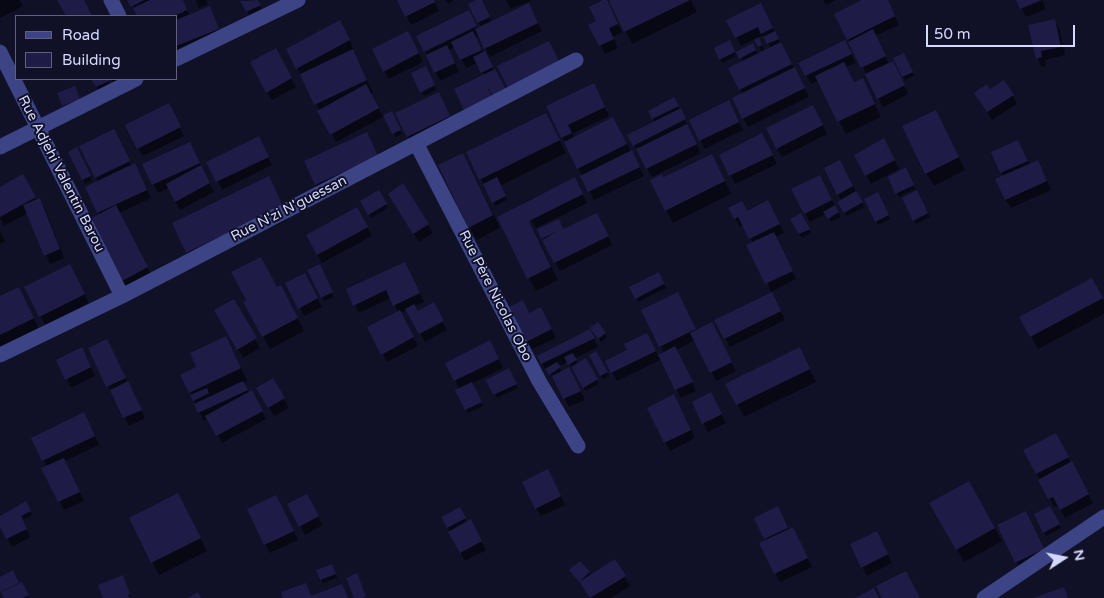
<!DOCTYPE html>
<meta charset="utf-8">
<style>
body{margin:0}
#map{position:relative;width:1104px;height:598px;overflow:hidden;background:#101027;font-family:"Varela Round",sans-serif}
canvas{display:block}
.legend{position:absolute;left:15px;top:15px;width:162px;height:65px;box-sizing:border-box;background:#101027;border:1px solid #5f607d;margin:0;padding:6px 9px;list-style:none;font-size:15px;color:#d6d8fe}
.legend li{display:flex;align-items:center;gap:10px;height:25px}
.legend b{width:25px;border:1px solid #5f607d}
.north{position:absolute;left:1039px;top:533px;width:50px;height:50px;-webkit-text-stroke:4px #101027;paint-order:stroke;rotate:79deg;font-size:14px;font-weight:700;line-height:20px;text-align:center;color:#d6d8fe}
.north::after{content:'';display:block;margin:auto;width:18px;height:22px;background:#d6d8fe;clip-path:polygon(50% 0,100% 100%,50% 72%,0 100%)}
.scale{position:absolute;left:926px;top:25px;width:149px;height:22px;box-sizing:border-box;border:2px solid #d6d8fe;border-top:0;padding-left:6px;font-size:15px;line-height:18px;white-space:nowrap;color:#d6d8fe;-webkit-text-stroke:4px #101027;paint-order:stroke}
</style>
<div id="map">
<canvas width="1104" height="598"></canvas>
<ul class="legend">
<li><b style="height:6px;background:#3c4485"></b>Road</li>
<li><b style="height:14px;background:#1e1c47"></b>Building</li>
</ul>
<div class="north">N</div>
<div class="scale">50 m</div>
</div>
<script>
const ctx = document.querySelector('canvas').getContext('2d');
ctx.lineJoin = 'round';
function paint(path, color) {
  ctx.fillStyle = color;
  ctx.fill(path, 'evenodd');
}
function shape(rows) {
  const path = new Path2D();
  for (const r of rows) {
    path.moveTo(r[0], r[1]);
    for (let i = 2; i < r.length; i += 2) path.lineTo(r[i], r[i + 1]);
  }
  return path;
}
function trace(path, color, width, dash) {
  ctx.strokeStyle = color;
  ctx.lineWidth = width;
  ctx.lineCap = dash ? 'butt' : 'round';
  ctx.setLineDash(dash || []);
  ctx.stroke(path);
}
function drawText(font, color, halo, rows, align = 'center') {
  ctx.font = font + ' "Varela Round",sans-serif';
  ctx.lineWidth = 4;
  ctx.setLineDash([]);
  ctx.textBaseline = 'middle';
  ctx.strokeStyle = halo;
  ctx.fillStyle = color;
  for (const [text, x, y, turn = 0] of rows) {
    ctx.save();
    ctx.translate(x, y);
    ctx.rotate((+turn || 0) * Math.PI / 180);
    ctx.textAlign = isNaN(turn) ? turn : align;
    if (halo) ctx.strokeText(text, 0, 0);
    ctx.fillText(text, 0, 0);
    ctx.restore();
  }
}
paint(shape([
 [0,0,20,0,23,6,0,18],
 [129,0,182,0,190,16,209,8,225,42,176,62,176,16,139,16],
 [196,0,206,0,208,4,199,8],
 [245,0,257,0,262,9,249,15,242,2],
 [434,0,439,11,411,25,399,1],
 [446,0,454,0,449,4],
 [478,0,480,0,492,22,533,13,542,31,490,57,479,36,475,37,494,71,485,76,477,63,466,68,455,47,449,50,459,72,440,81,425,51,474,20,478,29,481,27,470,4],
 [506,0,532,0,511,9],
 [603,0,607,0,606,1,622,32,613,37,618,48,605,54,590,25,598,21],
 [613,0,691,0,697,12,632,44,610,1],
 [823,0,836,0,826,5],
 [865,0,887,0,899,25,875,36,889,64,897,71,908,94,883,107,836,14],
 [1018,0,1042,0,1046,9,1026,17],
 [765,13,809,97,748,127,733,99,743,94,740,89,743,62,738,52,753,45,758,55,762,52,755,39,741,46,728,21],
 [764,35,771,48,765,51,758,38],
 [1054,20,1059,28,1065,55,1045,60,1046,66,1042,67,1037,58],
 [345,30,373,93,371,94,383,117,336,142,288,50],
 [413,41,423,62,389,79,384,71],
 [729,42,736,56,722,63,715,49],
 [849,50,856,63,846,67,855,83,869,92,881,117,846,134,819,81,811,84,800,63],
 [280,58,296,87,272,100,267,92],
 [906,58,914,76,905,80,894,59],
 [428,71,436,90,424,96,421,92],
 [93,79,107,79,110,85,99,91],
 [111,79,122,79,114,84],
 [990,90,1013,96,1017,104,992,120,976,93],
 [598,93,609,116,572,134,574,138,618,127,644,176,594,200,548,107],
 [443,102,454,125,413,145,408,137],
 [676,103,701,153,652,177,634,145,655,122,650,111],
 [733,110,743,130,705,149,690,121],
 [173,114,184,136,143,156,138,148],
 [818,115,827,134,782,157,777,148],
 [394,116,402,134,396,137,394,133],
 [943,124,965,170,934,186,926,173],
 [553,127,566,153,500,186,507,200,495,206,481,179],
 [118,139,131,166,139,173,151,198,119,213,154,280,130,293,123,281,100,215,87,188,98,181,81,147],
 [883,140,899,169,871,184,855,155],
 [1018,141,1030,165,1042,170,1051,190,1011,208,1006,200,1004,177,993,152],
 [767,144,777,164,735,184,721,155],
 [263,146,272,165,222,190,208,162],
 [373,146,384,169,323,197,316,184],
 [70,152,79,152,92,181,85,184],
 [194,152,214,192,180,210,169,188,158,193,144,165],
 [470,167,500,228,477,240,469,227],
 [719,168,731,194,673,223,666,210,664,179],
 [845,170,864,207,847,216,839,202,842,201,838,194],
 [908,173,915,189,899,197,897,193],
 [22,176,37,201,40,200,45,208,64,258,50,264,28,213,4,226,0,218,0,188],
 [574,178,587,203,536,228,531,220,529,220,558,280,536,291,498,217,530,218,523,203],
 [403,185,433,233,419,242,394,202],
 [824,185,841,217,831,222,826,214,810,222,793,189],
 [275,190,289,219,194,265,187,252],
 [379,192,388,208,371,218,362,201],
 [919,196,930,217,916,224,914,220],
 [880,198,890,219,878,225,865,200],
 [357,208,372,236,322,263,307,235],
 [773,210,784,233,775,237,796,279,771,292,753,243,744,225,740,227,735,218,747,212],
 [801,214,811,233,802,238,792,219],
 [558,221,563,231,602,223,612,245,560,271,542,238],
 [0,231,5,241,0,244],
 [321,270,334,297,324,301,322,298],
 [409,272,424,302,414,306,418,312,433,304,447,330,425,342,407,310,400,313,418,346,387,362,368,328,398,312,391,298,359,313,355,305],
 [74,274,89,303,45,325,26,288],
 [658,274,666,288,638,302,631,288],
 [1092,280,1104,302,1104,314,1038,349,1031,336],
 [309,283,322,307,304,316,300,308],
 [277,288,288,299,304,331,270,349,245,302],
 [0,298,25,301,40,331,0,351],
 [233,300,260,348,243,358,216,311],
 [683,302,697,331,716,332,736,371,716,381,695,340,676,350,696,391,681,398,662,359,617,381,612,372,652,343,658,356,664,353,643,311],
 [776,302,785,320,730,347,716,321],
 [529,314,546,317,556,338,532,349,527,341],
 [590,331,598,347,575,358,578,364,585,360,599,384,586,391,568,362,559,366,562,372,574,377,585,400,569,407,554,377,547,372,538,356],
 [594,332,605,333,607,337,601,342],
 [89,349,111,349,145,418,129,426],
 [233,350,247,381,244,383,249,393,252,392,266,419,222,443,208,419,204,421,190,392,198,367],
 [495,350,503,368,471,384,483,406,468,413,457,390,460,389,446,363],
 [596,352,609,376,603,379,590,356],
 [86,357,95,376,71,388,67,379],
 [806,361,816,382,744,417,727,384],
 [509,370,518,388,497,398,488,380],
 [273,380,289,408,274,416,258,388],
 [693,403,715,403,726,423,708,432],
 [679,404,695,438,670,451,665,442],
 [88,422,99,445,65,461,84,501,64,510,43,469,47,467,32,438],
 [1055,434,1093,503,1065,518,1058,505,1054,507,1025,451],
 [553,480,565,505,541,516,536,508],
 [976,495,1002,541,964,562,931,503],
 [26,503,32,515,24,519,18,506],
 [311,504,323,525,305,535,300,526],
 [280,505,298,540,270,553,265,544],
 [1049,507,1061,528,1046,536,1035,515],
 [185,508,207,551,159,575,130,519],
 [460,509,467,523,475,529,486,550,465,561,443,518],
 [1025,512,1048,558,1021,571,998,525],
 [782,516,789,530,797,537,812,567,780,582,760,543,766,540,756,518],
 [0,517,21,517,30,537,12,547,0,524],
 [881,541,892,563,867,576,851,545],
 [615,561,630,586,611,598,590,598,573,574,589,573,591,577],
 [334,570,337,578,323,583,321,579],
 [15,576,19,585,24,588,29,598,5,598,0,588,0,578],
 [123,576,131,598,104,598]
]), '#0007');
paint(shape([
 [57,0,84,0,92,16,66,16],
 [127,0,144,0,131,7],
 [150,0,183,0,187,10,174,16,137,16,133,8],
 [258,0,261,5,246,12,240,1],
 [397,0,434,0,435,2,405,17],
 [476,0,482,0,490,17,477,23,468,4],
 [603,0,607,0,618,24,609,28,614,39,599,46,588,25,596,21,589,7],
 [611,0,690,0,624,32,609,1],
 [862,0,888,0,895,16,847,40,834,14],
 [1016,0,1042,0,1020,9],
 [529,3,538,23,484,49,475,29],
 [761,3,773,28,761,34,758,27,735,38,726,20],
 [210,6,219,29,176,46,176,20],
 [469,10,477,26,424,52,416,36],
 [1055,19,1061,47,1041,51,1042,57,1036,59,1028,25],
 [340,20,350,40,296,69,286,49],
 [873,29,886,56,861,68,848,42],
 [408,31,419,53,383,72,372,49],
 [473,31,482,50,460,60,451,42],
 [775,31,779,39,767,44,763,37],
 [759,37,762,45,758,47,754,40],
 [730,40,735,52,719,60,714,48],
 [845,40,852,54,805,76,798,63],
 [549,41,561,65,509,90,497,66],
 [781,42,792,64,739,90,728,68],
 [753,43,756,50,739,59,736,52],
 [447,45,455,63,434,73,426,55],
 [276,48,292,78,266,93,250,62],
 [353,49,367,80,314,105,300,74],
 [485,51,493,67,481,73,473,57],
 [904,53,913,72,902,77,893,58],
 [893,61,905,85,877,99,865,74],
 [844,62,854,82,863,78,875,104,837,122,815,76],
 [426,66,435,85,420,93,411,73],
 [795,67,805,88,742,119,732,98],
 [495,69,507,91,494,98,486,84,492,97,464,110,454,89],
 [91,79,108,79,109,81,96,87],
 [1004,80,1014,95,987,112,974,93,987,84,990,89],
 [594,83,605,107,568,125,572,133,561,138,546,106],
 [366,84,379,108,330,135,317,111],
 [75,86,80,99,62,106,57,93],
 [439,92,450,116,407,137,395,113],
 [674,97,679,106,652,119,648,111],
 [729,100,739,122,699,141,689,120],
 [169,103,181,127,137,149,125,125],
 [813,105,823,125,776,149,766,128],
 [681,108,686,119,633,146,627,135],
 [936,110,959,157,925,174,902,126],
 [392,111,401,130,392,134,383,115],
 [546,113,560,140,479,180,466,152],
 [613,117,627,144,577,169,564,142],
 [687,124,697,144,646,169,636,149],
 [114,129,130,161,95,178,79,146],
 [367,132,378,156,315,185,304,161],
 [762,133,773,155,729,176,719,155],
 [259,136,269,157,216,182,206,162],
 [884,138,895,160,865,176,854,155],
 [1018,140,1028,161,1000,173,991,152],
 [190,142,200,163,152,185,142,164],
 [77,147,91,176,82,180,68,152],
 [632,150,640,167,588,192,580,176],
 [463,153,493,215,468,228,438,165],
 [712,154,725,181,665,211,650,180,662,174,664,177],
 [840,160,853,186,837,195,824,168],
 [1038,160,1047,181,1005,200,995,179],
 [135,163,147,190,97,213,85,187],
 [201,165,210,183,175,202,166,184],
 [906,167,914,185,895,194,888,177],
 [23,174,36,197,0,217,0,187],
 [820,175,832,200,804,214,791,189],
 [269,176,283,206,186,253,172,223],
 [497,177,506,196,492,203,483,184],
 [575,177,583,194,529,221,551,267,527,279,497,217],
 [403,183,429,224,413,234,388,194],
 [379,190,387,204,368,215,360,201],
 [917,190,928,213,913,221,902,198],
 [856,191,863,202,844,213,837,202],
 [878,192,889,215,875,222,864,199],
 [40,198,60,249,44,256,23,205],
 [768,200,780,224,749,239,738,217,734,219,728,208,742,201,747,211],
 [116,205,148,267,122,281,90,219],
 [835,205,839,212,828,219,823,212],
 [357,207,368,227,317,255,306,235],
 [597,213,609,236,554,263,542,240,560,230,541,239,537,229,559,219,563,229],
 [801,213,810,229,799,234,790,219],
 [774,232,793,271,765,284,746,245],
 [261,257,277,287,281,285,298,318,262,337,243,302,246,300,231,272],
 [405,262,420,293,393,306,386,290,353,306,346,289],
 [70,264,85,294,39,317,24,287],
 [320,264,333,292,321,298,307,270],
 [659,272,664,284,635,299,629,287],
 [305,273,318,298,298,309,285,283],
 [1092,278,1103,298,1030,337,1019,317],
 [19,287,34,318,0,335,0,296],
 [678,292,696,329,659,347,641,310],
 [772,292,781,311,724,339,714,320],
 [234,299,257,338,237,350,214,310],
 [523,300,529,313,541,307,552,329,526,342,509,307],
 [434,302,444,321,419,334,405,309,414,304,418,311],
 [400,310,414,337,381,355,367,327],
 [598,322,606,333,598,339,590,328],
 [712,322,732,362,710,373,690,333],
 [590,329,595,338,541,364,537,356],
 [647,333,656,351,611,373,605,361,627,350,624,344],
 [226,336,241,368,189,393,180,375,196,367,190,353],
 [107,339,126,378,106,387,88,348],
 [490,340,499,359,454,381,445,363],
 [675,346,693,382,675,390,658,355],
 [82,347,91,367,65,380,56,360],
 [800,347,810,369,736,405,725,384],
 [596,351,608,372,600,376,589,355],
 [573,353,577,360,568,365,564,357],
 [586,358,598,379,583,388,571,367],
 [557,362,561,367,549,375,545,369],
 [569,367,581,391,563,399,552,376],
 [509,368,517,384,493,395,486,380],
 [273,378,285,398,268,408,256,388],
 [128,381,142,410,123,418,110,390],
 [243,381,248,390,198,413,194,404],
 [472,382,482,402,465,410,455,390],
 [207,388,209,393,193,401,190,395],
 [252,390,263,411,216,436,205,416],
 [711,392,722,414,702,424,692,402],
 [674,394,691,430,664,443,647,408],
 [84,412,95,436,42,461,31,438],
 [1056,433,1069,457,1036,474,1023,450],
 [64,458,80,492,58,502,41,468],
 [1072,461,1089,494,1060,510,1053,497,1048,499,1038,480],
 [548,469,561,496,535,509,522,482],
 [969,481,995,528,956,550,929,503],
 [178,493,201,538,151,563,129,518],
 [307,494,319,516,299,527,287,504],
 [276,495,294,531,264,545,247,509],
 [26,501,31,511,21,516,27,529,6,539,0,527,0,516],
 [778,506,788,528,764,539,754,518],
 [1050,506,1060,524,1043,533,1034,514],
 [460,507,466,518,447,528,441,517],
 [1026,511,1044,549,1015,563,997,525],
 [471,519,482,541,460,553,448,532],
 [793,527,808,558,774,574,759,543],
 [877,531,888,554,861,568,850,544],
 [615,559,626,576,590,598,579,582],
 [580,561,590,572,579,582,569,570],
 [332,564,336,574,320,580,316,570],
 [13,570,19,583,0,592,0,577],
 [906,571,920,598,882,598,876,586],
 [357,573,366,597,362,598,354,598,346,578],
 [123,575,130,594,128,595,130,598,103,598,98,585],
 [22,582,29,595,23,598,4,598,1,592],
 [306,583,311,596,342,584,348,598,283,598,281,592],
 [1064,587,1068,598,1033,598],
 [874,588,879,598,855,598],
 [198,592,201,598,188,598]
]), '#1e1c47');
trace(shape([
 [111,0,119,16],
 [0,52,122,296],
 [176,59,298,0],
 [416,143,539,381,578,446],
 [0,147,136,79],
 [0,355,122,296,576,60],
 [984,598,1104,517]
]), '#3c4485', 15);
drawText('14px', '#d6d8fe', '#101027', [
 ["Rue Adjehi Valentin Barou",61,174,63],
 ["Rue N'zi N'guessan",289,209,-27],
 ["Rue Père Nicolas Obo",495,296,63]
]);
</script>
